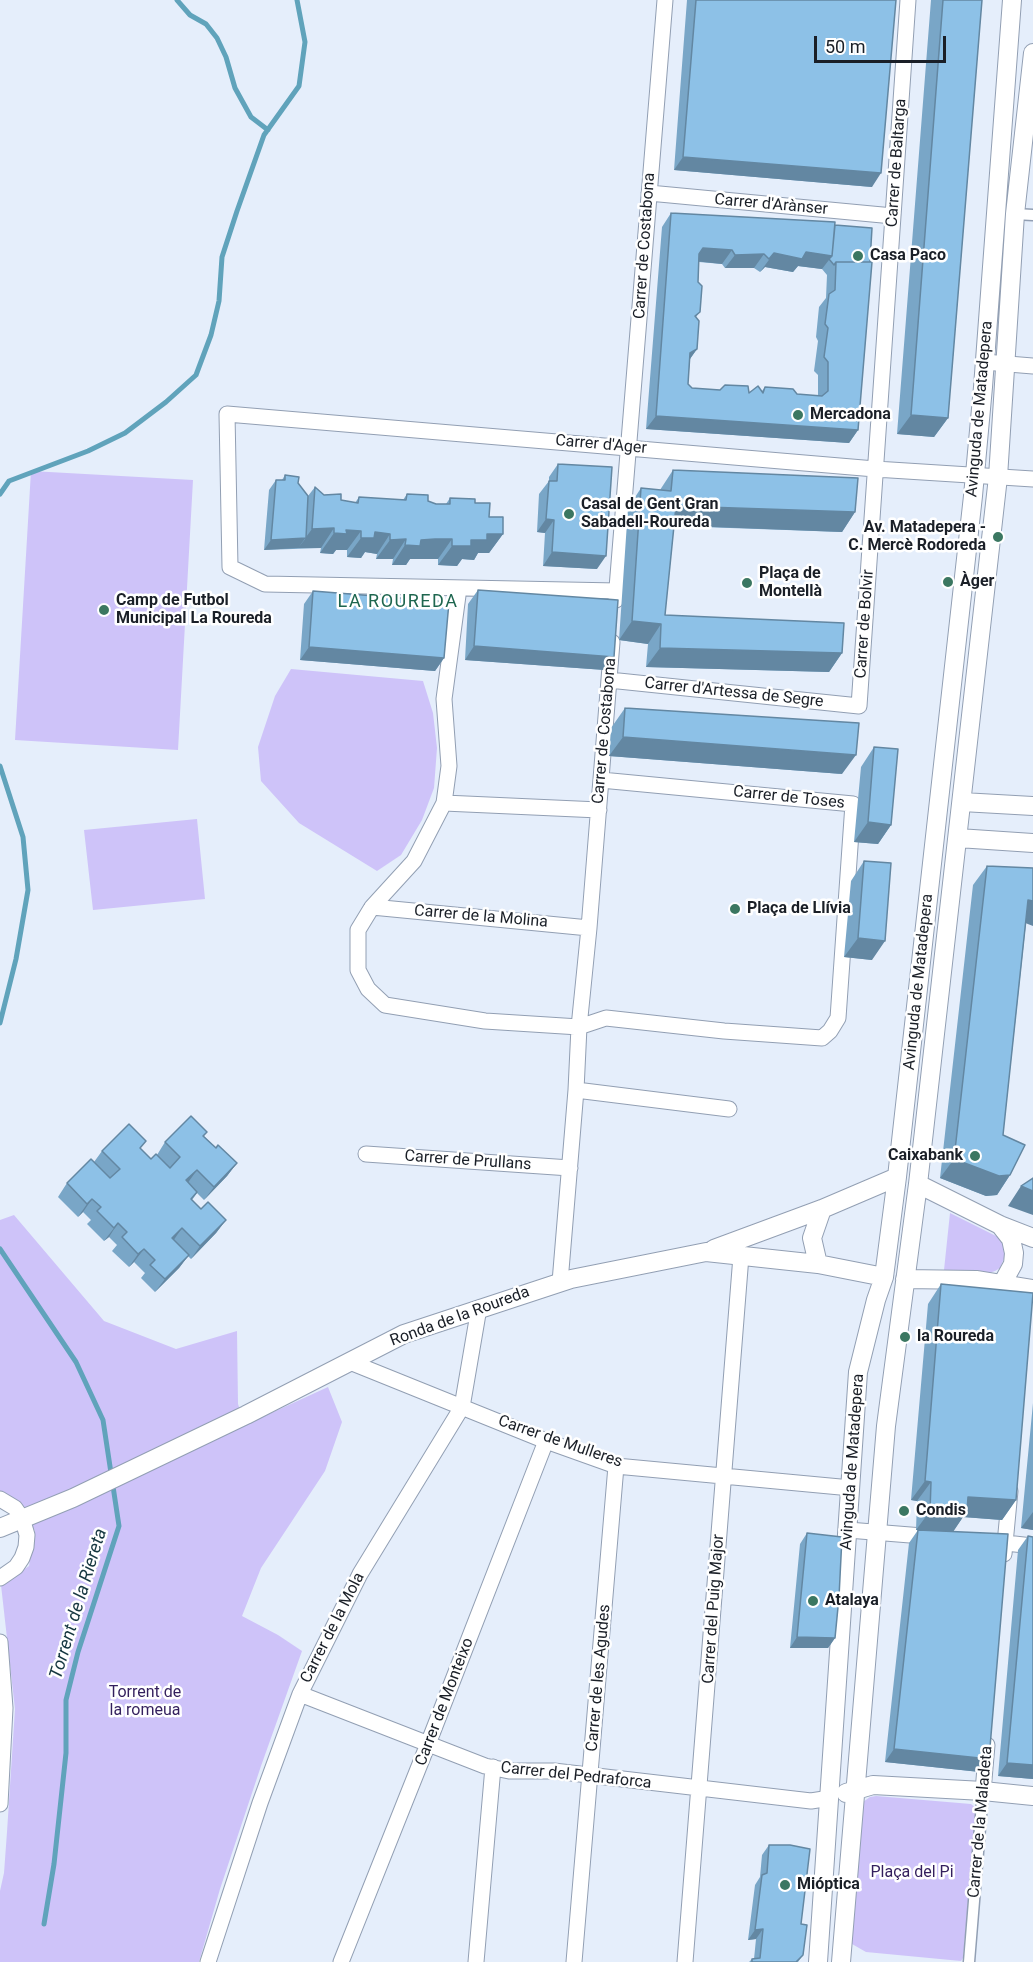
<!DOCTYPE html>
<meta charset="utf-8">
<style>
body{margin:0}
#map{position:relative;width:1033px;height:1962px;overflow:hidden;background:#e5eefb;font-family:Roboto,sans-serif}
canvas{display:block}
.scale{position:absolute;left:814px;top:36px;width:132px;height:27px;box-sizing:border-box;border:3px solid #1a1f27;border-top:0;padding-left:8px;font-size:18px;line-height:21px;white-space:nowrap;color:#1a1f27;-webkit-text-stroke:4px #fff;paint-order:stroke}
</style>
<div id="map">
<canvas width="1033" height="1962"></canvas>
<div class="scale">50 m</div>
</div>
<script>
const ctx = document.querySelector('canvas').getContext('2d');
ctx.lineJoin = 'round';
function paint(path, color) {
  ctx.fillStyle = color;
  ctx.fill(path, 'evenodd');
}
function shape(rows) {
  const path = new Path2D();
  for (const r of rows) {
    path.moveTo(r[0], r[1]);
    for (let i = 2; i < r.length; i += 2) path.lineTo(r[i], r[i + 1]);
  }
  return path;
}
function trace(path, color, width, dash) {
  ctx.strokeStyle = color;
  ctx.lineWidth = width;
  ctx.lineCap = dash ? 'butt' : 'round';
  ctx.setLineDash(dash || []);
  ctx.stroke(path);
}
function drawText(font, color, halo, rows, align = 'center') {
  ctx.font = font + ' Roboto,sans-serif';
  ctx.lineWidth = 5;
  ctx.setLineDash([]);
  ctx.textBaseline = 'middle';
  ctx.strokeStyle = halo;
  ctx.fillStyle = color;
  for (const [text, x, y, turn = 0] of rows) {
    ctx.save();
    ctx.translate(x, y);
    ctx.rotate((+turn || 0) * Math.PI / 180);
    ctx.textAlign = isNaN(turn) ? turn : align;
    if (halo) ctx.strokeText(text, 0, 0);
    ctx.fillText(text, 0, 0);
    ctx.restore();
  }
}
paint(shape([
 [31,471,193,480,178,750,15,740],
 [291,669,423,681,433,713,437,748,434,788,422,820,401,855,377,871,299,823,261,781,258,747,275,696],
 [197,819,205,899,93,910,84,830],
 [950,1213,1000,1238,1003,1244,1005,1256,1000,1268,995,1271,984,1275,944,1270],
 [14,1215,104,1321,176,1349,237,1331,238,1404,245,1425,328,1387,342,1422,325,1471,261,1568,242,1616,278,1635,302,1651,261,1766,220,1889,199,1962,0,1962,0,1891,4,1873,7,1832,15,1709,1,1585,29,1566,35,1531,17,1500,0,1491,0,1220],
 [876,1796,971,1804,976,1808,963,1958,961,1961,866,1952,852,1944,847,1934,863,1802,870,1797]
]), '#cec3f9');
trace(shape([
 [177,0,190,15,206,24,217,38,226,57,235,88,251,117,268,130],
 [0,494,9,481,88,451,125,433,166,402,196,375,211,335,219,301,222,257,237,211,264,135,299,86,305,42,297,0],
 [0,766,23,837,28,890,16,959,0,1023],
 [0,1249,76,1362,103,1420,119,1526,78,1652,66,1700,66,1753,54,1864,44,1924]
]), '#60a3bb', 5);
const pedestrian = shape([
 [1015,214,1033,215],
 [969,1962,983,1791]
]);
const minor = shape([
 [649,193,893,216],
 [984,362,1033,366],
 [459,588,444,699,449,766,444,803,414,861,372,907,358,930,358,970,368,989,385,1005,485,1021,579,1027,606,1018,724,1031,822,1038,830,1031,838,1018,853,804,601,780],
 [617,591,265,584,230,567,227,414,875,469,1033,479],
 [616,600,665,0],
 [609,680,859,706,908,0],
 [444,803,599,810],
 [372,907,589,928],
 [576,1090,729,1109],
 [366,1154,570,1168],
 [560,1282,576,1090,579,1027,589,928,612,642],
 [350,1362,546,1441,616,1466,851,1488],
 [0,1499,15,1508,22,1518,27,1535,26,1547,22,1558,16,1567,0,1578],
 [848,1530,935,1537],
 [997,1542,1033,1546],
 [1004,1554,1010,1491],
 [0,1642,5,1708,0,1804],
 [300,1694,485,1766,509,1771,554,1771,811,1801,830,1798],
 [983,1791,987,1745],
 [208,1962,260,1803,300,1694,360,1574,462,1407,479,1308],
 [341,1962,428,1744,546,1441],
 [476,1962,493,1767],
 [574,1962,616,1466],
 [685,1962,741,1256]
]);
const tertiary = shape([
 [962,802,1033,806],
 [958,838,1033,843],
 [918,1184,1000,1225,1033,1238],
 [1000,1225,1011,1239,1014,1253,1013,1264,1002,1284],
 [714,1249,822,1209,897,1177],
 [818,1264,812,1238,822,1209],
 [905,1279,976,1280,1033,1289],
 [0,1528,73,1498,246,1415,404,1334,571,1279,706,1252,818,1264,884,1277],
 [846,1793,873,1785,983,1791,1033,1796],
 [818,1962,858,1372,876,1300,884,1277,897,1177,973,496,983,387,1012,0],
 [841,1962,886,1426,918,1184,998,477,1015,214,1033,53]
]);
trace(pedestrian, '#929fb3', 13);
trace(minor, '#929fb3', 17);
trace(tertiary, '#929fb3', 20);
trace(pedestrian, '#fff', 10);
trace(minor, '#fff', 15);
trace(tertiary, '#fff', 18);
paint(shape([
 [687,0,896,0,872,187,674,170],
 [931,0,982,0,948,418,934,437,897,434],
 [671,213,835,225,858,430,849,443,646,429,662,227],
 [699,262,722,264,725,268,754,268,760,272,765,267,793,272,798,266,822,269,827,275,826,298,819,307,816,337,818,341,814,371,818,375,818,396,797,394,765,387,762,391,749,393,692,388,688,384,690,359,697,349,696,317,700,312,698,282],
 [558,464,597,569,543,566,545,533,537,532,539,494,549,481,549,477],
 [673,470,855,512,842,532,674,526,665,615,842,653,829,672,646,667,648,644,619,640,628,508,641,488,660,490],
 [285,475,298,483,308,496,315,487,324,495,341,500,355,503,359,497,403,500,407,494,436,504,446,504,450,498,475,503,489,517,503,534,489,553,478,553,474,560,462,559,457,566,438,565,438,559,422,558,410,559,406,565,392,565,393,559,376,559,377,554,365,552,361,558,347,557,347,550,336,550,333,554,320,553,321,548,264,550,269,490,276,480,282,480],
 [478,590,614,657,605,670,465,660,468,604],
 [313,591,444,658,435,671,300,660,304,604],
 [625,708,842,774,609,756,611,728],
 [874,747,891,825,878,844,854,842,861,767],
 [864,861,872,960,844,957,851,881],
 [987,866,1026,923,1003,1135,1010,1175,997,1195,986,1196,940,1178,973,885],
 [207,1132,204,1136,216,1148,237,1163,227,1176,204,1200,197,1193,192,1200,201,1209,226,1220,216,1233,191,1259,188,1256,179,1268,155,1292,141,1278,145,1273,134,1262,129,1267,112,1251,117,1245,109,1237,104,1241,87,1224,91,1220,83,1212,78,1217,58,1197,67,1183,94,1162,102,1151,141,1149,151,1159,157,1155,165,1142],
 [941,1284,1016,1500,1002,1520,963,1517,953,1531,989,1759,980,1772,885,1762,909,1543,918,1530,916,1530,917,1501,911,1500,928,1304],
 [1033,1403,1033,1530,1021,1528],
 [807,1533,835,1638,828,1648,790,1648,800,1544],
 [1028,1536,1033,1537,1033,1779,998,1776,1018,1550],
 [769,1845,801,1924,803,1955,798,1962,749,1962,752,1959,754,1959,756,1939,748,1940,755,1885,760,1877,762,1855]
]), '#79a6c7');
paint(shape([
 [683,157,881,173,872,187,674,170],
 [703,248,732,250,722,264,694,261],
 [806,252,832,256,822,269,798,266,793,272,765,267,760,272,774,253],
 [764,254,754,268,725,268,735,255],
 [697,349,687,363,690,353],
 [911,415,948,418,934,437,897,434],
 [656,416,858,430,849,443,646,429],
 [676,506,855,512,842,532,662,525],
 [546,519,554,520,545,533,537,532],
 [334,528,321,548,298,548,312,529],
 [346,530,361,531,347,550,336,550,333,554,320,553,334,533],
 [375,532,390,534,377,554,365,552,361,558,347,557,361,538],
 [487,534,503,534,489,553,478,553,474,560,462,559,457,566,438,565,452,546],
 [306,538,298,548,264,550,271,540],
 [406,539,393,559,376,559,390,540],
 [435,539,452,539,438,559,410,559,406,565,392,565,405,545,421,540],
 [552,552,606,556,597,569,543,566],
 [632,621,661,624,648,644,619,640],
 [474,646,614,657,605,670,465,660],
 [309,647,444,658,435,671,300,660],
 [660,648,842,653,829,672,646,667],
 [623,737,856,755,842,774,609,756],
 [868,822,891,825,878,844,854,842],
 [1028,900,1033,901,1033,926,1015,919],
 [858,938,885,941,872,960,844,957],
 [954,1159,1010,1175,997,1195,986,1196,940,1178],
 [237,1163,227,1176,204,1200,214,1187],
 [197,1170,187,1184,186,1180],
 [1021,1186,1033,1191,1033,1215,1008,1206],
 [92,1199,83,1212,78,1217,87,1204],
 [226,1220,216,1233,191,1259,200,1246],
 [118,1223,109,1237,104,1241,114,1228],
 [182,1228,173,1241,172,1238],
 [144,1249,134,1262,129,1267,138,1254],
 [189,1255,179,1268,155,1292,165,1279],
 [925,1481,931,1482,917,1501,911,1500],
 [968,1497,1016,1500,1002,1520,963,1517,953,1532,916,1530,930,1511],
 [1033,1512,1033,1530,1021,1528],
 [797,1637,835,1638,828,1648,790,1648],
 [894,1749,989,1759,980,1772,885,1762],
 [1007,1763,1033,1765,1033,1779,998,1776],
 [763,1929,756,1939,748,1940,755,1930]
]), '#6387a2');
const building = shape([
 [696,0,896,0,881,173,683,157,696,0],
 [943,0,982,0,948,418,911,415,943,0],
 [671,213,835,222,832,256,806,252,802,259,774,253,769,259,764,254,735,255,732,250,703,248,699,254,698,282,702,286,700,312,695,316,699,321,697,349,690,353,688,384,692,388,720,390,725,385,748,386,749,393,758,386,763,393,765,387,793,389,797,394,822,396,828,391,828,362,824,357,828,328,825,324,829,294,835,290,836,262,872,262,858,430,656,416,671,213],
 [835,225,872,228,870,262,836,262,834,265,829,259,832,256,835,225],
 [558,464,612,467,606,556,552,552,554,520,546,519,549,481,557,481,558,464],
 [673,470,858,478,855,512,676,506,665,615,844,623,842,653,660,648,661,624,632,621,641,488,671,491,673,470],
 [285,475,299,477,298,483,308,496,306,538,271,540,276,480,285,480,285,475],
 [315,487,324,495,341,494,341,500,358,503,359,497,406,500,407,494,428,495,428,501,436,504,450,504,450,498,475,499,475,503,490,503,489,517,503,517,503,534,487,534,487,540,471,540,471,546,452,546,452,539,435,539,421,540,420,546,405,545,406,539,390,540,390,534,375,532,374,538,361,538,361,531,346,530,347,534,334,533,334,528,312,529,315,487],
 [478,590,618,600,614,657,474,646,478,590],
 [313,591,449,602,444,658,309,647,313,591],
 [625,708,859,723,856,755,623,737,625,708],
 [874,747,898,749,891,825,868,822,874,747],
 [864,861,891,863,885,941,858,938,864,861],
 [987,866,1033,868,1033,901,1028,900,1003,1135,1025,1145,1010,1175,999,1176,954,1159,987,866],
 [191,1116,207,1132,203,1136,216,1148,218,1145,237,1163,214,1187,197,1170,186,1180,197,1192,191,1199,201,1209,208,1202,226,1220,200,1246,182,1228,172,1238,189,1255,165,1279,150,1265,155,1260,144,1249,138,1254,122,1237,127,1232,118,1223,114,1228,97,1211,101,1207,92,1199,87,1204,67,1183,91,1159,110,1178,120,1169,102,1151,129,1124,146,1141,140,1148,151,1159,156,1154,170,1168,180,1157,165,1142,191,1116],
 [1033,1178,1033,1191,1021,1186,1033,1178],
 [941,1284,1033,1293,1016,1500,968,1497,967,1512,930,1511,931,1482,925,1481,941,1284],
 [918,1530,1008,1534,989,1759,894,1749,918,1530],
 [807,1533,842,1537,839,1597,835,1638,797,1637,807,1533],
 [1028,1536,1033,1537,1033,1765,1007,1763,1028,1536],
 [769,1845,790,1845,810,1849,801,1924,807,1925,803,1955,796,1962,752,1962,752,1959,760,1958,763,1929,755,1930,762,1875,767,1873,769,1845]
]);
paint(building, '#8dc1e7');
trace(building, '#6387a2', 1.5);
for (const [x, y, r, color] of [
 [858,256,6,"#3b7761"],
 [798,415,6,"#3b7761"],
 [569,514,6,"#3b7761"],
 [998,537,6,"#3b7761"],
 [948,582,6,"#3b7761"],
 [747,583,6,"#3b7761"],
 [104,610,6,"#3b7761"],
 [735,909,6,"#3b7761"],
 [975,1156,6,"#3b7761"],
 [905,1337,6,"#3b7761"],
 [904,1511,6,"#3b7761"],
 [813,1601,6,"#3b7761"],
 [785,1885,6,"#3b7761"]
]) {
  const dot = new Path2D();
  dot.arc(x, y, r, 0, 2 * Math.PI);
  ctx.fillStyle = color;
  ctx.fill(dot);
  trace(dot, '#fff', 2);
}
drawText('16px', '#1a1f27', '#fff', [
 ["Carrer de Baltarga",897,163,-86],
 ["Carrer d'Arànser",771,205,5],
 ["Carrer de Costabona",645,246,-86],
 ["Avinguda de Matadepera",980,409,-85],
 ["Carrer d'Ager",601,445,5],
 ["Carrer de Bolvir",865,624,-86],
 ["Carrer d'Artessa de Segre",734,693,6],
 ["Carrer de Costabona",605,731,-85],
 ["Carrer de Toses",789,798,6],
 ["Carrer de la Molina",481,917,5],
 ["Avinguda de Matadepera",919,982,-84],
 ["Carrer de Prullans",468,1161,4],
 ["Ronda de la Roureda",460,1317,-20],
 ["Carrer de Mulleres",560,1442,19],
 ["Avinguda de Matadepera",853,1462,-86],
 ["Carrer del Puig Major",714,1609,-86],
 ["Carrer de la Mola",333,1628,-63],
 ["Carrer de les Agudes",599,1678,-85],
 ["Carrer de Monteixo",445,1702,-69],
 ["Carrer del Pedraforca",576,1776,6],
 ["Carrer de la Maladeta",981,1822,-85]
]);
drawText('bold 16px', '#1a1f27', '#fff', [
 ["Casa Paco",870,256],
 ["Mercadona",810,415],
 ["Casal de Gent Gran",581,505],
 ["Sabadell-Roureda",581,523],
 ["Av. Matadepera -",986,528,"right"],
 ["C. Mercè Rodoreda",986,546,"right"],
 ["Plaça de",759,574],
 ["Montellà",759,592],
 ["Àger",960,582],
 ["Camp de Futbol",116,601],
 ["Municipal La Roureda",116,619],
 ["Plaça de Llívia",747,909],
 ["Caixabank",963,1156,"right"],
 ["la Roureda",917,1337],
 ["Condis",916,1511],
 ["Atalaya",825,1601],
 ["Mióptica",797,1885]
], 'left');
drawText('16px', '#331f5d', '#fff', [
 ["Torrent de",145,1693],
 ["la romeua",145,1711],
 ["Plaça del Pi",912,1873]
]);
ctx.letterSpacing = '1.5px';
drawText('18px', '#1e664f', '#fff', [
 ["LA ROUREDA",398,602]
]);
ctx.letterSpacing = '0px';
drawText('italic 18px', '#163741', '#fff', [
 ["Torrent de la Riereta",79,1604,-73]
]);
</script>
